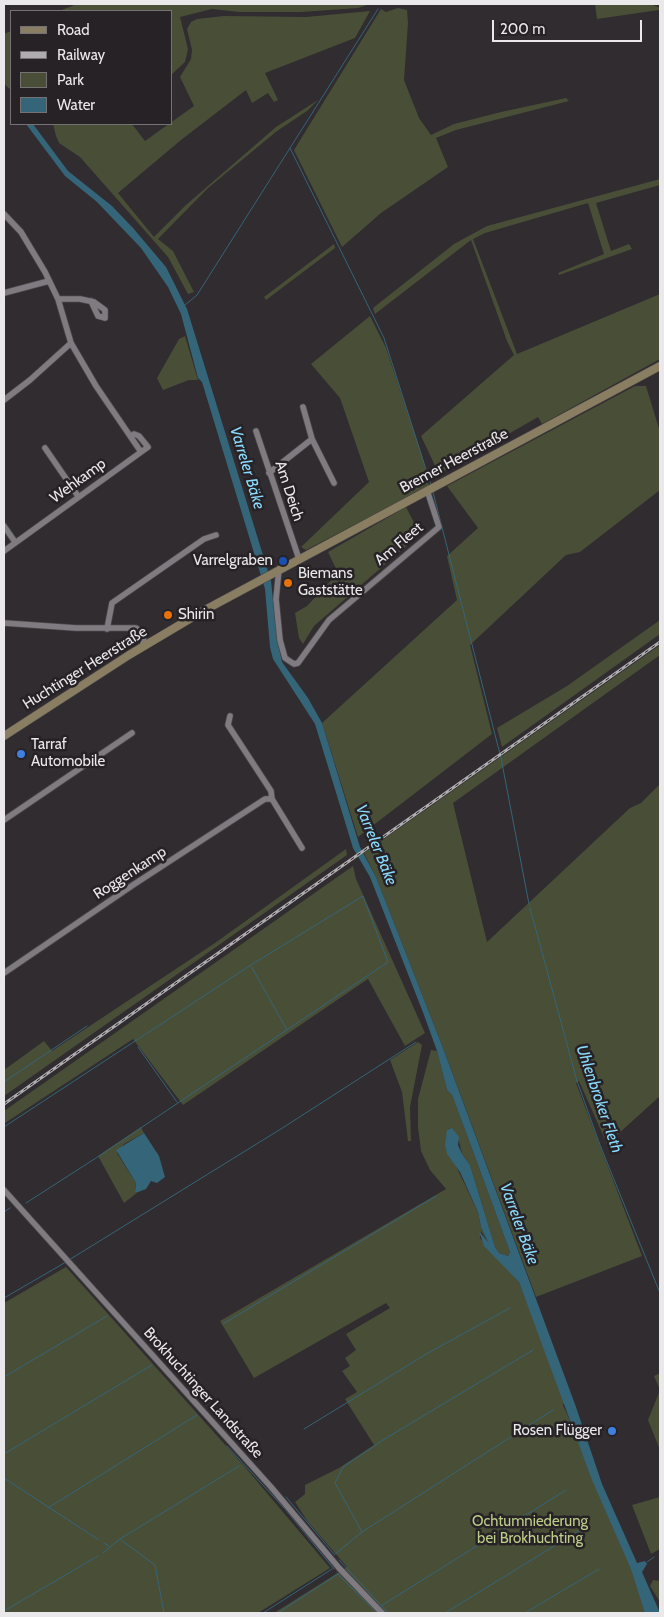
<!DOCTYPE html>
<meta charset="utf-8">
<style>
body{margin:0}
#map{position:relative;width:664px;height:1617px;overflow:hidden;background:#302c30;font-family:Cabin,sans-serif}
canvas{display:block}
.frame{position:absolute;inset:0;border:5px solid #ebe8eb;pointer-events:none}
.legend{position:absolute;left:10px;top:10px;width:162px;height:115px;box-sizing:border-box;background:#262226;border:1px solid #757175;margin:0;padding:6px 9px;list-style:none;font-size:15px;color:#ebe8eb}
.legend li{display:flex;align-items:center;gap:10px;height:25px}
.legend b{width:25px;border:1px solid #757175}
.scale{position:absolute;left:492px;top:20px;width:150px;height:22px;box-sizing:border-box;border:2px solid #ebe8eb;border-top:0;padding-left:6px;font-size:15px;line-height:18px;white-space:nowrap;color:#ebe8eb;-webkit-text-stroke:4px #262226;paint-order:stroke}
</style>
<div id="map">
<canvas width="664" height="1617"></canvas>
<div class="frame"></div>
<ul class="legend">
<li><b style="height:6px;background:#897e61"></b>Road</li>
<li><b style="height:6px;background:#b0adb0"></b>Railway</li>
<li><b style="height:14px;background:#494e37"></b>Park</li>
<li><b style="height:14px;background:#356579"></b>Water</li>
</ul>
<div class="scale">200 m</div>
</div>
<script>
const ctx = document.querySelector('canvas').getContext('2d');
ctx.lineJoin = 'round';
function paint(path, color) {
  ctx.fillStyle = color;
  ctx.fill(path, 'evenodd');
}
function shape(rows) {
  const path = new Path2D();
  for (const r of rows) {
    path.moveTo(r[0], r[1]);
    for (let i = 2; i < r.length; i += 2) path.lineTo(r[i], r[i + 1]);
  }
  return path;
}
function trace(path, color, width, dash) {
  ctx.strokeStyle = color;
  ctx.lineWidth = width;
  ctx.lineCap = dash ? 'butt' : 'round';
  ctx.setLineDash(dash || []);
  ctx.stroke(path);
}
function drawText(font, color, halo, rows, align = 'center') {
  ctx.font = font + ' Cabin,sans-serif';
  ctx.lineWidth = 5;
  ctx.setLineDash([]);
  ctx.textBaseline = 'middle';
  ctx.strokeStyle = halo;
  ctx.fillStyle = color;
  for (const [text, x, y, turn = 0] of rows) {
    ctx.save();
    ctx.translate(x, y);
    ctx.rotate((+turn || 0) * Math.PI / 180);
    ctx.textAlign = isNaN(turn) ? turn : align;
    if (halo) ctx.strokeText(text, 0, 0);
    ctx.fillText(text, 0, 0);
    ctx.restore();
  }
}
paint(shape([
 [77,4,370,4,358,8,301,12,239,12,212,9,180,17,188,49,185,62,171,75,171,11,59,11],
 [595,4,653,5,660,8,660,14,659,10,597,19],
 [398,8,407,10,408,23,404,80,419,118,431,135,454,124,501,112,566,98,569,101,456,130,436,138,448,167,381,213,342,247,294,150,381,9,386,12],
 [370,11,355,38,265,73,278,100,274,102,268,93,252,103,246,90,181,140,118,193,154,237,186,205,276,127,318,100,307,111,277,131,208,188,158,239,173,251,194,292,188,294,168,257,80,157,59,143,56,136,53,124,132,124,145,141,194,106,180,77,191,59,192,50,187,29,191,22,197,19,224,16,306,17],
 [11,31,11,90,4,84,4,34],
 [660,179,660,185,596,203,611,251,629,244,632,249,559,275,558,273,604,254,588,203,485,233,473,239,517,354,660,294,660,359,542,424,538,417,439,474,421,436,514,355,507,341,471,240,375,314,373,308,454,244,487,226],
 [334,244,335,248,266,300,264,297],
 [370,316,386,348,423,459,429,486,306,550,301,547,369,482,340,398,311,364],
 [185,336,198,380,189,380,163,390,157,378,179,339],
 [635,386,646,386,660,432,660,490,580,552,566,555,470,645,492,734,358,837,322,723,457,600,447,556,478,528,447,486],
 [406,507,420,534,314,626,303,644,299,638,295,613,307,606,338,573,328,552],
 [660,620,660,634,502,747,497,728,567,686],
 [660,645,660,655,453,803,487,942,630,808,641,803,660,784,660,1096,607,1144,579,1081,576,1083,642,1256,536,1297,443,1048,376,877,364,853],
 [346,849,347,855,4,1096,4,1070,44,1041,52,1051,215,943],
 [353,866,356,879,425,1033,405,1046,368,979,183,1105,133,1039,5,1123,4,1121,4,1111],
 [418,1042,422,1045,410,1107,411,1141,408,1141,402,1092,390,1060],
 [431,1050,437,1051,447,1090,452,1095,471,1146,510,1252,508,1256,499,1253,495,1247,470,1165,462,1154,459,1141,449,1128,447,1142,456,1166,478,1212,481,1227,488,1242,481,1231,480,1238,519,1282,565,1401,563,1405,657,1613,274,1613,347,1567,308,1522,295,1502,305,1494,305,1485,339,1468,374,1445,345,1399,357,1392,342,1371,350,1366,345,1358,356,1350,346,1334,390,1308,386,1303,254,1378,220,1321,446,1189,430,1170,421,1151,418,1127,418,1099],
 [141,1127,144,1133,124,1144,117,1153,136,1183,135,1191,138,1192,124,1203,98,1156],
 [66,1267,245,1467,330,1568,258,1613,4,1613,4,1303],
 [660,1373,660,1450,648,1420,660,1390,654,1376],
 [660,1497,660,1549,651,1554,632,1505],
 [653,1580,660,1581,660,1602,650,1586]
]), '#494e37');
paint(shape([
 [26,124,33,124,68,171,112,206,133,228,166,267,187,309,271,581,277,638,282,662,308,698,322,723,360,847,376,877,443,1048,576,1407,602,1484,637,1563,645,1561,647,1564,642,1572,660,1613,645,1613,631,1569,592,1480,519,1282,484,1246,479,1231,488,1242,481,1227,478,1212,460,1172,447,1154,445,1145,447,1130,452,1128,459,1137,458,1145,462,1154,470,1165,495,1247,499,1253,508,1256,510,1252,471,1146,452,1095,447,1090,437,1051,424,1015,370,877,353,848,315,724,273,659,270,647,265,589,202,382,198,378,181,314,168,287,141,248,97,202,65,176],
 [144,1133,159,1156,165,1177,157,1183,151,1181,146,1189,138,1192,135,1192,136,1183,116,1150]
]), '#356579');
trace(shape([
 [290,148,384,338,431,485],
 [185,305,197,295,378,9],
 [433,492,501,758,529,904],
 [530,908,577,1081,600,1145,660,1293],
 [251,966,287,1030],
 [138,1047,177,1102],
 [4,1082,87,1026],
 [4,1127,251,965,363,896,388,962,96,1158,26,1203],
 [4,1212,10,1208],
 [69,1260,284,1127,416,1042],
 [4,1298,66,1262],
 [223,1324,436,1196],
 [4,1377,107,1316],
 [304,1429,428,1353,510,1308],
 [227,1446,285,1509,334,1569],
 [4,1454,152,1365],
 [4,1478,99,1540],
 [286,1497,334,1554],
 [48,1508,197,1415],
 [362,1532,335,1483,343,1467,383,1440,533,1350],
 [121,1540,155,1565,164,1613],
 [104,1543,109,1546],
 [103,1553,120,1539,239,1466],
 [334,1555,362,1532,553,1410],
 [339,1560,388,1613],
 [647,1562,654,1557],
 [337,1573,377,1613],
 [381,1606,566,1490],
 [4,1611,98,1556],
 [263,1613,332,1569],
 [278,1613,338,1574],
 [445,1613,582,1529],
 [525,1613,599,1569]
]), '#356579', 1);
const street = shape([
 [4,214,21,232,45,272,58,299,71,343,30,380,4,400],
 [4,293,49,281],
 [58,299,80,299,94,302,105,310,105,318,98,316,91,301],
 [71,343,96,386,141,452],
 [303,407,312,439,334,483],
 [256,431,299,559],
 [45,448,78,496],
 [269,473,312,439],
 [4,526,15,542],
 [4,551,148,447,139,436,134,434,131,436],
 [279,569,276,599,280,640,285,658,294,664,298,663,329,620,439,527,427,490],
 [4,623,76,628,136,628,144,634,143,647],
 [107,629,112,603,204,539,216,535],
 [272,799,302,848],
 [4,820,132,733],
 [4,973,133,885,265,799,272,799,271,791,228,725,230,716],
 [4,1190,271,1487,339,1568,382,1613]
]);
const secondary = shape([
 [4,736,129,655,203,611,660,366]
]);
trace(street, '#4b484b', 7);
trace(secondary, '#4b484b', 9);
trace(street, '#807b80', 5.5);
trace(secondary, '#897e61', 8);
const rail = shape([
 [4,1104,660,642]
]);
trace(rail, '#b0adb0', 3);
trace(rail, '#262226', 1, [4]);
for (const [x, y, r, color] of [
 [283,561,5,"#1a4fb4"],
 [288,583,5,"#e8710a"],
 [168,615,5,"#e8710a"],
 [21,754,5,"#3f7fe0"],
 [612,1431,5,"#3f7fe0"]
]) {
  const dot = new Path2D();
  dot.arc(x, y, r, 0, 2 * Math.PI);
  ctx.fillStyle = color;
  ctx.fill(dot);
  trace(dot, '#262226', 2);
}
drawText('15px', '#ebe8eb', '#262226', [
 ["Bremer Heerstraße",454,461,-28],
 ["Wehkamp",78,481,-36],
 ["Am Deich",289,491,72],
 ["Am Fleet",399,544,-40],
 ["Huchtinger Heerstraße",85,668,-32],
 ["Roggenkamp",130,873,-33],
 ["Brokhuchtinger Landstraße",203,1393,48]
]);
drawText('15px', '#ebe8eb', '#262226', [
 ["Varrelgraben",273,561,"right"],
 ["Biemans",298,574],
 ["Gaststätte",298,591],
 ["Shirin",178,615],
 ["Tarraf",31,745],
 ["Automobile",31,762],
 ["Rosen Flügger",602,1431,"right"]
], 'left');
drawText('15px', '#becd88', '#262226', [
 ["Ochtumniederung",530,1522],
 ["bei Brokhuchting",530,1539]
]);
drawText('italic 16px', '#8adbfd', '#262226', [
 ["Varreler Bäke",247,468,73],
 ["Varreler Bäke",376,845,68],
 ["Uhlenbroker Fleth",599,1099,71],
 ["Varreler Bäke",519,1224,70]
]);
</script>
